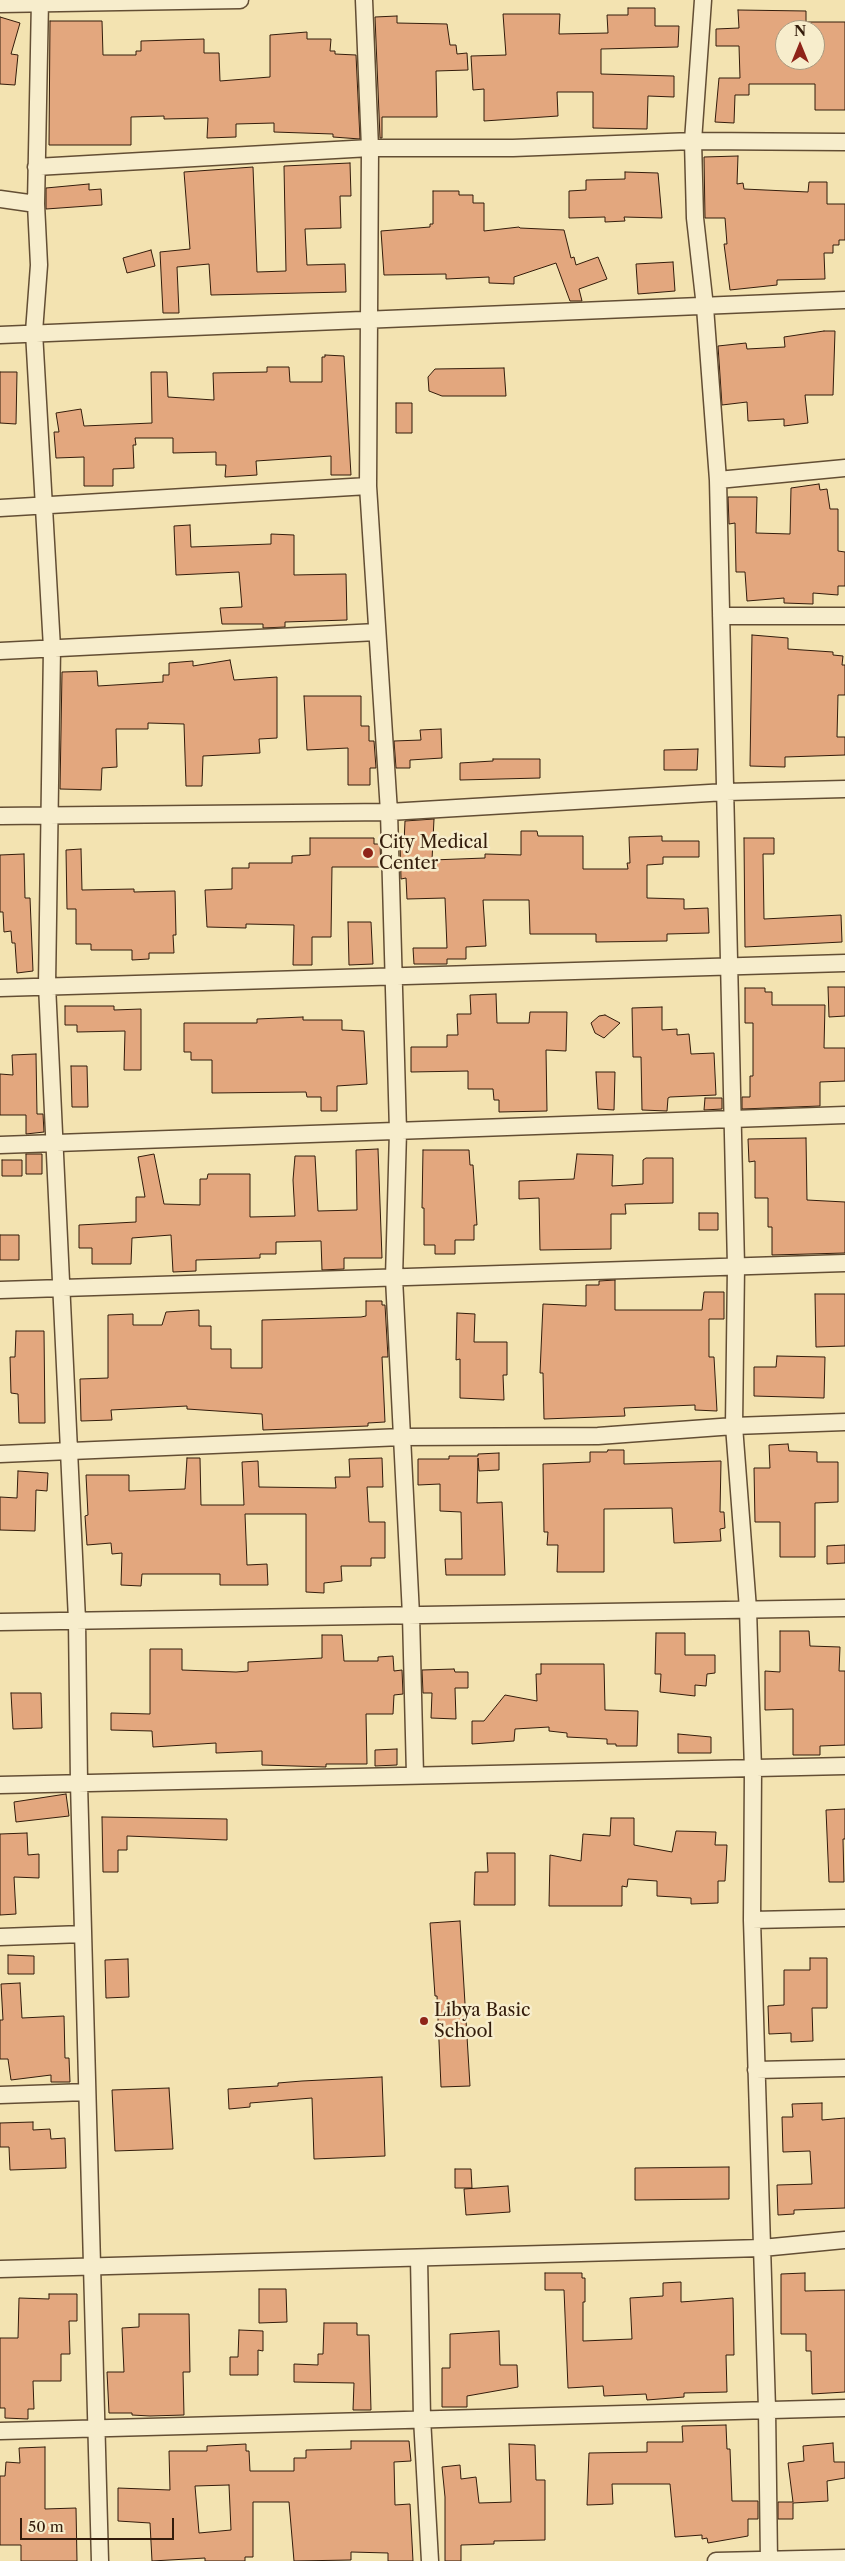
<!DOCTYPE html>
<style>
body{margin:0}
#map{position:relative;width:845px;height:2561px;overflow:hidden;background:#f3e3b1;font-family:"Libre Caslon Text",serif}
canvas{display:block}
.north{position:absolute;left:775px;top:20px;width:50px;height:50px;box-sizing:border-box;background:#f7edcc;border:1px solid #a9997f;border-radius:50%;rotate:0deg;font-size:14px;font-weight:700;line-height:20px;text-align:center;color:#331c0b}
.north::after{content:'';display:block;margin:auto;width:18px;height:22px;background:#8f2418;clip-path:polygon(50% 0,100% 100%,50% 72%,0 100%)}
.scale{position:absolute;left:20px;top:2518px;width:154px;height:22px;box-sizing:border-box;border:2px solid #331c0b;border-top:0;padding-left:6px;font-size:15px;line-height:18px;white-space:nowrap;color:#331c0b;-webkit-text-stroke:4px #f7edcc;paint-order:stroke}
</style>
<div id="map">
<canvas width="845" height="2561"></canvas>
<div class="north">N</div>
<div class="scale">50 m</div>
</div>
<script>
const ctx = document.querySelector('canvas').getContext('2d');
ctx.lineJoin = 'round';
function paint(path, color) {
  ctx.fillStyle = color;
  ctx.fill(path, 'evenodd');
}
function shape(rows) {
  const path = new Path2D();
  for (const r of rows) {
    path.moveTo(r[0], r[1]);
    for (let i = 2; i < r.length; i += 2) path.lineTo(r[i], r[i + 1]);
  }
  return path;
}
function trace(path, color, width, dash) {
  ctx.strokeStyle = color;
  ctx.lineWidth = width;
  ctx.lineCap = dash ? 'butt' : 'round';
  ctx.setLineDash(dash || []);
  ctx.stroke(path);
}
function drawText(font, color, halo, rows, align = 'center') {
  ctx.font = font + ' "Libre Caslon Text",serif';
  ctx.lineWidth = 5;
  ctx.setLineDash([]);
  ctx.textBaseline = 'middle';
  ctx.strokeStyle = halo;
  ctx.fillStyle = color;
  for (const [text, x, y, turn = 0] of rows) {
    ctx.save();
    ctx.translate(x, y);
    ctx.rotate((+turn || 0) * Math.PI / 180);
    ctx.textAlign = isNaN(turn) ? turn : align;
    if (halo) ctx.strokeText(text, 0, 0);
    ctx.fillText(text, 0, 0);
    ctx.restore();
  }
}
const building = shape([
 [628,8,655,8,655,26,679,26,678,47,601,49,601,74,674,76,674,97,648,96,647,129,593,128,593,92,557,92,558,116,484,121,484,89,473,90,471,56,506,55,503,14,560,14,559,34,608,33,607,15,628,15,628,8],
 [738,10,806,11,806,22,845,22,845,110,815,110,815,84,749,84,749,95,735,95,734,123,715,122,719,78,740,78,739,46,716,46,716,29,739,28,738,10],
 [785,30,815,30,815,60,785,60,785,30],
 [397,16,397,23,447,24,450,45,456,45,457,54,467,53,468,70,436,71,437,117,382,117,382,138,380,138,375,17,397,16],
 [0,17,20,23,11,54,18,55,15,85,0,84,0,17],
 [50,21,102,21,103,55,136,55,136,51,141,51,141,41,204,39,204,53,219,53,220,81,270,77,270,35,307,32,307,39,331,39,330,51,335,51,335,54,356,55,360,139,333,137,333,134,274,132,274,123,236,124,236,137,207,138,208,118,164,119,164,116,131,117,131,145,49,145,50,21],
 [738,156,737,184,743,183,744,189,808,192,809,182,827,182,827,204,845,204,845,240,839,240,839,245,833,245,833,253,824,253,825,279,777,280,777,285,730,290,724,244,727,244,725,218,705,218,704,157,738,156],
 [350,163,351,196,340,196,341,228,305,229,307,265,345,264,346,292,211,295,209,264,177,267,179,313,163,313,160,252,190,249,184,172,253,167,257,272,286,271,284,166,350,163],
 [625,172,658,173,662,218,624,217,625,221,605,222,605,217,569,218,569,191,586,190,586,180,625,179,625,172],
 [89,184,89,190,101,189,102,205,46,209,46,188,89,184],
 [433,191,459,191,459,195,473,195,473,203,484,203,484,231,519,227,520,228,564,230,571,258,574,257,576,265,598,257,607,279,579,289,582,301,570,301,556,263,514,277,514,284,489,283,489,277,446,279,446,274,384,275,381,231,430,227,430,224,433,224,433,191],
 [151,250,155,266,127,273,123,258,151,250],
 [673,262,675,291,638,294,636,264,673,262],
 [824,331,835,331,833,395,805,395,808,423,784,426,784,419,748,421,747,402,722,405,718,346,746,343,747,349,785,347,784,337,824,331],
 [325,355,344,356,351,475,331,475,331,456,256,461,257,475,225,477,226,465,216,465,216,452,173,453,173,438,135,438,136,445,133,445,134,468,113,469,113,486,84,486,84,457,56,458,54,432,59,432,56,413,81,409,84,426,152,423,151,372,167,372,168,397,214,400,213,373,267,372,267,367,289,367,290,382,322,382,322,357,325,357,325,355],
 [504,368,506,396,442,396,429,391,428,377,435,369,504,368],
 [0,372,17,372,16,424,0,423,0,372],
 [396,403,412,403,412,433,396,433,396,403],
 [819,484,820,490,827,489,830,509,838,509,838,551,845,552,845,586,838,586,838,595,813,593,813,604,784,603,784,598,747,601,745,572,736,572,735,523,729,524,728,497,757,497,756,533,790,534,791,488,819,484],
 [190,525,191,547,271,544,271,534,294,535,294,575,346,574,347,620,285,622,285,627,263,628,263,624,222,624,220,608,242,607,239,572,176,575,174,526,190,525],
 [752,635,788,638,788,649,833,652,833,655,843,656,842,665,845,665,845,695,838,695,837,737,845,737,845,755,785,757,785,767,750,766,752,635],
 [230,660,234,680,277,677,277,738,259,739,260,753,203,756,202,786,186,786,184,724,148,723,148,729,116,729,117,767,102,768,101,790,60,789,62,672,97,671,98,686,163,682,163,675,169,675,169,663,193,661,193,666,230,660],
 [304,696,361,696,361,726,369,726,369,741,374,741,376,768,370,768,370,785,348,785,348,748,307,750,304,696],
 [441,729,442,758,410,760,410,768,396,768,394,741,421,740,420,730,441,729],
 [698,749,697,770,664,770,664,750,698,749],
 [493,759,540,759,540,778,460,780,460,763,493,761,493,759],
 [434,819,432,860,485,858,485,854,521,855,521,831,537,831,538,836,583,836,583,869,628,869,627,863,630,863,629,837,662,836,662,841,699,841,699,857,663,857,663,864,647,865,647,898,684,899,684,909,708,908,709,933,667,934,667,941,596,942,596,934,530,934,529,900,483,900,486,946,466,947,466,959,447,959,447,964,414,964,413,948,447,948,445,898,407,899,406,878,401,879,400,843,404,843,405,821,434,819],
 [310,838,374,838,374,844,380,844,381,867,332,867,331,937,312,937,312,965,293,965,294,925,246,924,246,928,207,927,205,890,232,889,232,868,249,868,249,863,292,863,292,856,310,855,310,838],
 [744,838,774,838,774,854,763,854,764,919,841,915,842,942,745,947,744,838],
 [81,849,82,890,134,889,134,892,175,891,176,935,173,935,174,953,149,953,149,959,132,960,132,950,91,950,91,944,76,944,76,909,67,909,66,850,81,849],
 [24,854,25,898,30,898,33,971,17,973,15,943,12,943,11,931,4,932,3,912,0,912,0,855,24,854],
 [348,922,371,922,373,964,349,965,348,922],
 [828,987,845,987,845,1016,829,1017,828,987],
 [745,988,765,988,765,992,772,992,772,1005,825,1005,824,1048,845,1048,845,1081,820,1082,820,1106,742,1109,742,1097,750,1097,750,1076,753,1076,753,1023,745,1023,745,988],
 [496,994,497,1023,529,1023,530,1012,567,1012,566,1051,546,1050,547,1111,499,1112,499,1100,494,1100,493,1089,468,1089,468,1071,411,1072,411,1047,447,1047,447,1035,458,1035,457,1014,471,1014,470,995,496,994],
 [65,1006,114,1006,114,1010,141,1009,141,1070,124,1070,125,1031,77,1032,77,1025,65,1025,65,1006],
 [662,1007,662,1030,677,1029,677,1035,689,1034,691,1054,714,1053,716,1095,670,1097,668,1098,667,1111,642,1110,641,1057,633,1057,632,1008,662,1007],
 [605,1015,620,1023,604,1038,595,1033,591,1023,599,1016,605,1015],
 [303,1017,303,1020,342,1020,342,1030,364,1031,367,1084,337,1086,337,1111,321,1111,321,1097,307,1097,306,1092,212,1093,212,1060,191,1060,191,1052,184,1052,184,1023,257,1023,257,1019,303,1017],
 [36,1054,37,1114,43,1114,44,1132,26,1134,26,1115,0,1115,0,1074,13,1075,12,1055,36,1054],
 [71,1066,87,1066,88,1107,72,1107,71,1066],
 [596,1072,615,1072,614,1110,598,1109,596,1072],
 [705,1098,722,1098,722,1109,704,1110,705,1098],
 [806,1138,807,1200,845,1202,845,1253,772,1255,772,1227,768,1227,768,1198,755,1198,755,1161,749,1162,748,1139,806,1138],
 [378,1149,382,1258,344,1258,344,1269,322,1270,321,1241,276,1242,276,1254,260,1254,260,1258,196,1260,196,1271,173,1272,171,1235,132,1238,131,1264,92,1264,92,1248,79,1248,79,1225,136,1222,136,1197,145,1197,138,1157,154,1154,164,1204,200,1205,200,1179,207,1179,208,1174,250,1174,250,1217,295,1216,293,1180,295,1156,315,1156,318,1211,357,1210,356,1150,378,1149],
 [423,1150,469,1150,470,1165,473,1165,477,1225,474,1225,474,1240,455,1240,455,1254,435,1254,435,1245,424,1245,424,1208,422,1208,423,1150],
 [26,1154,42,1154,42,1174,26,1174,26,1154],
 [577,1154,613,1155,612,1186,643,1184,643,1160,646,1158,673,1158,673,1203,625,1204,626,1214,611,1214,611,1249,540,1250,539,1198,519,1199,519,1181,574,1179,577,1154],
 [2,1160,22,1160,22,1176,2,1176,2,1160],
 [699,1213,718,1213,718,1230,699,1230,699,1213],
 [0,1235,19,1235,19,1260,0,1260,0,1235],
 [615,1280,615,1310,702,1310,704,1292,724,1292,724,1319,709,1319,709,1357,714,1357,717,1411,695,1410,695,1405,624,1408,625,1416,544,1419,543,1373,540,1373,543,1304,586,1306,586,1285,599,1285,599,1281,615,1280],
 [815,1294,845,1294,845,1346,816,1347,815,1294],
 [366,1301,382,1301,382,1305,385,1305,388,1357,382,1357,385,1422,368,1423,368,1426,263,1430,262,1414,187,1409,187,1406,111,1410,112,1420,81,1421,80,1379,108,1378,108,1315,133,1314,133,1325,162,1325,166,1312,199,1310,199,1326,211,1326,211,1349,231,1349,231,1368,262,1368,262,1320,361,1317,366,1316,366,1301],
 [457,1313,475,1314,474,1342,507,1342,507,1375,503,1375,504,1400,460,1398,460,1359,456,1360,457,1313],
 [16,1331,44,1331,45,1423,19,1423,18,1394,11,1393,10,1357,15,1357,16,1331],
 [777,1356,825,1357,824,1398,754,1396,754,1367,776,1367,777,1356],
 [788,1444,789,1451,817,1452,817,1462,838,1462,838,1502,815,1503,815,1557,780,1557,780,1522,755,1522,754,1468,770,1468,769,1445,788,1444],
 [608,1450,624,1450,624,1464,721,1461,720,1512,724,1512,725,1528,720,1529,721,1541,674,1543,672,1508,604,1509,604,1572,557,1572,558,1545,547,1545,548,1532,544,1532,543,1464,590,1462,590,1452,607,1452,608,1450],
 [499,1453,499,1470,479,1471,478,1458,477,1503,502,1502,505,1575,446,1575,445,1559,462,1559,461,1512,440,1511,440,1484,418,1485,418,1459,449,1459,449,1456,478,1456,478,1454,499,1453],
 [187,1458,200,1458,201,1505,244,1505,242,1462,258,1461,259,1487,336,1488,335,1477,350,1477,349,1459,382,1458,383,1487,367,1487,369,1522,385,1522,385,1558,371,1558,371,1566,341,1566,342,1581,324,1583,324,1593,306,1592,306,1514,245,1514,247,1565,267,1564,268,1585,220,1585,220,1574,142,1574,141,1586,121,1585,122,1553,112,1554,111,1543,87,1545,85,1516,88,1515,86,1475,129,1475,129,1491,185,1489,187,1458],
 [18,1471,48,1473,47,1491,36,1490,35,1531,0,1530,0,1497,17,1498,18,1471],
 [845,1545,845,1563,827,1564,827,1546,845,1545],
 [780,1631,809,1631,810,1646,840,1647,839,1671,845,1671,845,1745,820,1746,820,1755,793,1755,793,1709,765,1710,765,1671,780,1672,780,1631],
 [656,1633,685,1633,685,1655,715,1655,715,1673,707,1674,706,1686,695,1685,695,1696,660,1692,661,1674,655,1674,656,1633],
 [322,1635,342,1635,344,1661,378,1661,378,1657,393,1656,394,1671,402,1670,403,1694,394,1695,393,1714,366,1714,367,1764,326,1764,326,1767,262,1765,262,1751,216,1753,216,1743,153,1747,152,1731,111,1730,111,1713,150,1714,150,1649,182,1649,182,1670,236,1672,248,1671,248,1662,322,1658,322,1635],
 [541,1664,604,1664,605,1710,638,1711,637,1746,616,1746,616,1744,607,1744,607,1739,567,1737,567,1733,549,1731,549,1727,515,1729,514,1741,472,1744,472,1721,484,1721,505,1695,537,1701,536,1674,541,1674,541,1664],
 [454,1669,455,1672,468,1672,468,1688,455,1688,456,1719,431,1718,432,1693,423,1693,422,1670,454,1669],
 [11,1693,41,1693,42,1728,13,1729,11,1693],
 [678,1734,711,1737,711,1753,678,1753,678,1734],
 [397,1749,397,1765,375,1766,375,1750,397,1749],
 [66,1794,69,1816,16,1822,14,1802,66,1794],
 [845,1809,845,1839,843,1839,844,1882,829,1882,826,1810,845,1809],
 [102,1817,227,1819,227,1840,127,1836,127,1850,118,1850,118,1872,103,1872,102,1817],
 [611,1818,634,1818,634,1845,672,1852,676,1831,716,1832,715,1845,727,1845,725,1881,718,1881,718,1903,691,1904,691,1898,657,1896,657,1881,628,1879,627,1887,622,1886,622,1906,549,1906,550,1855,581,1861,583,1834,610,1836,611,1818],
 [27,1833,28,1855,39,1854,39,1878,14,1877,16,1914,0,1915,0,1834,27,1833],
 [487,1853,515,1853,515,1905,474,1905,475,1872,488,1872,487,1853],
 [460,1921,470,2086,441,2087,437,1996,435,1996,430,1923,460,1921],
 [8,1955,34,1956,34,1974,8,1974,8,1955],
 [810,1958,827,1958,827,2008,812,2008,813,2041,791,2042,791,2033,769,2034,768,2006,784,2005,784,1970,810,1970,810,1958],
 [128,1959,129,1997,106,1998,105,1960,128,1959],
 [20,1983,22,2018,64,2016,65,2058,69,2058,70,2082,51,2082,51,2075,11,2080,8,2059,0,2059,0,2020,3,2020,1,1984,20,1983],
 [382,2077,385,2156,314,2159,312,2098,250,2103,250,2107,229,2109,228,2089,278,2086,278,2083,302,2081,382,2077],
 [169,2088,173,2149,115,2151,112,2090,169,2088],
 [822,2103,822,2120,845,2118,845,2208,794,2210,794,2214,778,2215,777,2185,812,2184,810,2151,783,2152,782,2117,793,2117,792,2104,822,2103],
 [33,2122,33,2130,50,2129,51,2139,65,2138,66,2168,10,2170,9,2147,0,2147,0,2123,33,2122],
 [729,2167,729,2199,635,2200,635,2168,729,2167],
 [455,2169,471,2169,472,2188,455,2188,455,2169],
 [508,2186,510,2212,466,2215,464,2189,508,2186],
 [545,2273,582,2273,582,2278,585,2278,585,2302,583,2302,583,2341,632,2339,630,2298,663,2296,663,2283,681,2282,681,2302,733,2298,734,2355,726,2355,727,2392,684,2393,684,2397,647,2400,646,2394,604,2396,603,2386,568,2388,564,2290,545,2290,545,2273],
 [805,2273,805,2291,845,2290,845,2392,812,2394,811,2351,806,2351,806,2334,781,2334,781,2274,805,2273],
 [259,2289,286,2289,287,2322,259,2323,259,2289],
 [49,2294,77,2294,77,2321,69,2321,70,2354,61,2354,61,2381,33,2381,34,2409,28,2409,28,2419,5,2418,5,2408,0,2408,0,2338,18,2338,19,2298,49,2299,49,2294],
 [139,2314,189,2314,190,2372,183,2372,184,2415,150,2416,132,2415,132,2413,109,2413,107,2372,124,2372,122,2328,139,2327,139,2314],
 [324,2323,357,2323,357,2335,369,2335,371,2410,353,2410,354,2383,294,2382,294,2364,318,2365,318,2354,323,2354,324,2323],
 [239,2330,263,2331,263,2351,258,2350,258,2375,230,2375,230,2357,238,2357,239,2330],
 [499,2331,500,2365,517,2365,518,2387,467,2396,467,2407,442,2407,442,2368,450,2368,450,2334,499,2331],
 [726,2425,727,2449,730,2449,732,2501,758,2501,758,2519,748,2519,748,2536,708,2543,707,2538,702,2539,702,2535,675,2537,670,2484,612,2484,613,2504,587,2505,589,2453,647,2452,647,2442,683,2442,682,2426,726,2425],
 [351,2441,409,2441,411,2461,394,2462,395,2505,410,2504,413,2561,388,2561,388,2553,351,2552,351,2560,294,2561,289,2502,253,2502,253,2557,245,2557,245,2561,205,2561,205,2558,152,2561,150,2523,118,2521,118,2488,170,2490,169,2451,207,2451,207,2446,246,2444,246,2451,249,2451,250,2471,294,2471,294,2458,306,2458,306,2450,351,2449,351,2441],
 [229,2485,231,2530,199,2533,195,2486,229,2485],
 [833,2443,834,2462,845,2462,845,2478,827,2481,828,2501,793,2503,793,2519,778,2519,778,2502,793,2502,788,2463,804,2461,803,2446,833,2443],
 [509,2444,535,2445,536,2480,545,2480,545,2540,494,2541,494,2544,461,2545,461,2561,445,2561,445,2497,442,2467,460,2465,461,2479,476,2477,479,2503,511,2502,509,2444],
 [45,2447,45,2509,76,2508,77,2561,21,2561,21,2545,0,2545,0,2476,5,2476,6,2462,20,2463,19,2448,45,2447]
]);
paint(building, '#e3a77e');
trace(building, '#331c0b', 1);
const street = shape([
 [40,0,36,204,39,265,34,332,52,648,47,985,77,1620,79,1783,100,2561],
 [364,0,370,148,368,486,389,812,398,1131,394,1278,411,1615,415,1775],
 [703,0,693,141,695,218,705,307,718,480,736,1266,734,1426,748,1609,753,1770,752,1920,767,2409,769,2561],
 [0,4,240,0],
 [36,167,370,148,513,148,693,141,845,142],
 [0,199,36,204],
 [0,335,845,300],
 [718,480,845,468],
 [0,508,368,486],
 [721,616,845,616],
 [0,651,377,632],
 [0,816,389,812,726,792,845,789],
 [0,988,845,963],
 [0,1145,845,1115],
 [0,1290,845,1263],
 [0,1454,402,1437,598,1436,734,1426,845,1422],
 [0,1622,845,1608],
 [0,1785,845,1766],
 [752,1920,845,1918],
 [0,1937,83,1934],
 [756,2070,845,2068],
 [0,2095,87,2092],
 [419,2258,422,2418,430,2561],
 [0,2269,762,2248,845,2240],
 [0,2431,845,2408],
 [716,2561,845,2558]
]);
trace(street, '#634e34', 19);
trace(street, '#f7edcc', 16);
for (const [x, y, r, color] of [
 [368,853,6,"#8f2418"],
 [424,2021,5,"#8f2418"]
]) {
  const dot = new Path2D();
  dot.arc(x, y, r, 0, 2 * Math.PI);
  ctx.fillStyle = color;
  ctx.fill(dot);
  trace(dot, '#f7edcc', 2);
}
drawText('18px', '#331c0b', '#f7edcc', [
 ["City Medical",379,843],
 ["Center",379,864],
 ["Libya Basic",434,2011],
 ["School",434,2032]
], 'left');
</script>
